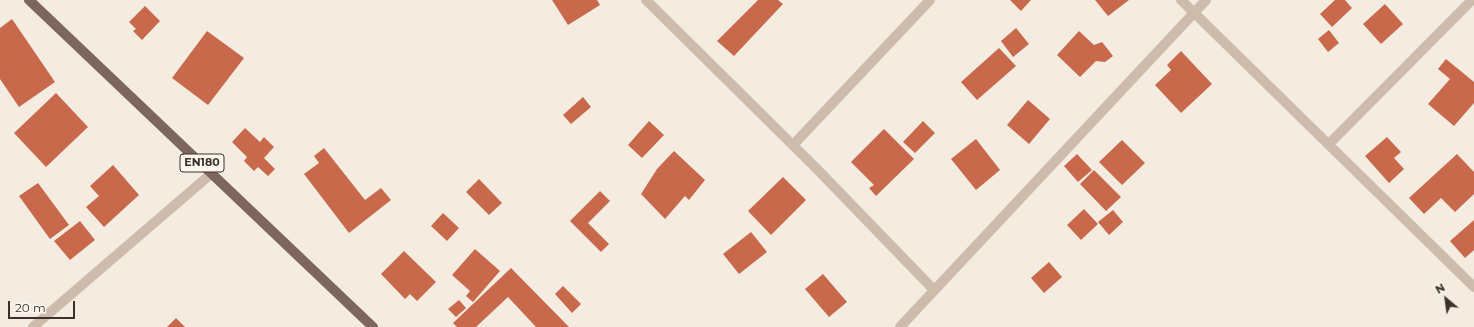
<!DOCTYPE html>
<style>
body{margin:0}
#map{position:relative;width:1474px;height:327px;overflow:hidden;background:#f4ebe1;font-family:Montserrat,sans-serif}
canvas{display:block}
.north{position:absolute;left:1426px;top:279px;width:40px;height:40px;-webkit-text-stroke:3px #fbf5ee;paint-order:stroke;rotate:331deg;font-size:11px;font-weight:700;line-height:16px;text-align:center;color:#3b302b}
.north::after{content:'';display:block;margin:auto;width:14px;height:18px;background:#3b302b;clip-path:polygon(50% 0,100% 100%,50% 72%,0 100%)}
.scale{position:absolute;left:8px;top:301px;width:67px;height:18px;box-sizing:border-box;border:2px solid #3b302b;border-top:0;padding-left:5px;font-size:12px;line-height:14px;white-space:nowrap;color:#3b302b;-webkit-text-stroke:3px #fbf5ee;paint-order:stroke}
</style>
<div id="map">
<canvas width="1474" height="327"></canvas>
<div class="north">N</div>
<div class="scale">20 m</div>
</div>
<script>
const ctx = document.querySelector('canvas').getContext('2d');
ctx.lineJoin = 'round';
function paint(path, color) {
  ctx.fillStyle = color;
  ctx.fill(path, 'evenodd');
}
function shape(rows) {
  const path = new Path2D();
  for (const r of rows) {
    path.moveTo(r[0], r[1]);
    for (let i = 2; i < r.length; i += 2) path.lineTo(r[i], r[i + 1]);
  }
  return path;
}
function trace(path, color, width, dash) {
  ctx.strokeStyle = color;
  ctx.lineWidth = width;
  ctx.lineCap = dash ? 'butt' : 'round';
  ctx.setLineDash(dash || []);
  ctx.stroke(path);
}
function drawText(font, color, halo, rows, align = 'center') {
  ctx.font = font + ' Montserrat,sans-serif';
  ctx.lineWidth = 3.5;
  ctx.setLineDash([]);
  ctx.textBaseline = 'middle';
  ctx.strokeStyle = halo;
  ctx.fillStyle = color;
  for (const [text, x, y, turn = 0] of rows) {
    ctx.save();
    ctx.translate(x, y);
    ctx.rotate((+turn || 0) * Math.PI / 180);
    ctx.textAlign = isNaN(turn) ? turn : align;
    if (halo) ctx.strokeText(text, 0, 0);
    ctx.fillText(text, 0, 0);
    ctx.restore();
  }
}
paint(shape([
 [552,0,597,0,600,5,568,25],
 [758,0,778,0,783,4,734,56,717,41],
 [1010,0,1031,0,1021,11],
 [1095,0,1129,0,1108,16],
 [1335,0,1345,0,1352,8,1332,27,1320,14],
 [1385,4,1403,24,1381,44,1363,24],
 [145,6,160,21,142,40,133,31,136,29,129,22],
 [12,19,55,82,19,107,0,79,0,28],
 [1016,28,1029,44,1013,57,1001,41],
 [1329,30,1339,43,1328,52,1318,39],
 [207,31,244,58,208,105,172,78],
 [1079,31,1094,45,1102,42,1113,56,1105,62,1096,61,1080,77,1057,55],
 [999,48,1016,66,977,100,961,82],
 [1181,51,1212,84,1181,113,1155,85,1171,70,1167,65],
 [1446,59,1474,82,1474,103,1454,126,1428,104,1450,79,1438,69],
 [56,93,88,127,46,167,14,133],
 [583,97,591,107,571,124,563,115],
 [1028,100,1050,119,1029,144,1007,125],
 [649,121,664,135,642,158,628,145],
 [923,121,935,133,915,153,903,142],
 [245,128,260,142,264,137,274,147,264,158,275,169,268,176,258,167,254,171,244,161,247,157,232,142],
 [884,129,914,159,876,196,869,188,874,185,851,162],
 [1387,137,1401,152,1394,158,1404,169,1389,183,1365,156],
 [976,139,1000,170,976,190,951,159],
 [1122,140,1145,163,1122,185,1099,162],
 [324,148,365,200,381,188,391,200,349,233,304,174,319,163,314,156],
 [674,151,705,180,689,200,685,196,665,219,641,194,657,169],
 [1077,154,1092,170,1078,182,1064,166],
 [1457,154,1474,172,1474,194,1455,212,1441,198,1424,214,1409,198],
 [113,165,139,195,104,227,86,207,99,196,90,186],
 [1094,170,1121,197,1106,211,1080,184],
 [783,177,806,200,771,235,748,211],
 [479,179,502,203,489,215,466,192],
 [38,183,69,225,50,239,19,196],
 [600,191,610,201,588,223,609,244,601,252,570,221],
 [1084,209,1098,224,1081,240,1067,225],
 [1113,210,1123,222,1109,235,1098,222],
 [443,213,459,228,447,241,431,226],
 [1474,220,1474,250,1465,258,1450,241],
 [80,221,95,240,70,260,54,241],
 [751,232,767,252,739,274,723,254],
 [475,249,500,271,473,302,466,296,470,291,452,275],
 [404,251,436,282,417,301,410,294,405,299,381,274],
 [1049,262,1062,277,1044,293,1031,278],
 [511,268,569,327,536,327,508,297,476,327,457,327,453,323],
 [823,274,847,302,829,317,805,289],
 [563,286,581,304,572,313,555,294],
 [459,300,466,308,456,317,448,309],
 [176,318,185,327,167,327]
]), '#c8694b');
trace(shape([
 [33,327,212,173]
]), '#cdbbac', 10);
trace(shape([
 [646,0,817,169,934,290],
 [1181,0,1474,287],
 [1329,144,1472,0],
 [793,145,930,0],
 [900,327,1206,0]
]), '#cdbbac', 10);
trace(shape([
 [29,0,373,327]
]), '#7d675c', 10);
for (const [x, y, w] of [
 [202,163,44]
]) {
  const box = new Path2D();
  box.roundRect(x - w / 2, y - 9, w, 18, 3);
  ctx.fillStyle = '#fbf5ee';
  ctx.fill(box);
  trace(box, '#3b302b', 1);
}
drawText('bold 11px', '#3b302b', null, [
 ["EN180",202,163]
]);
</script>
